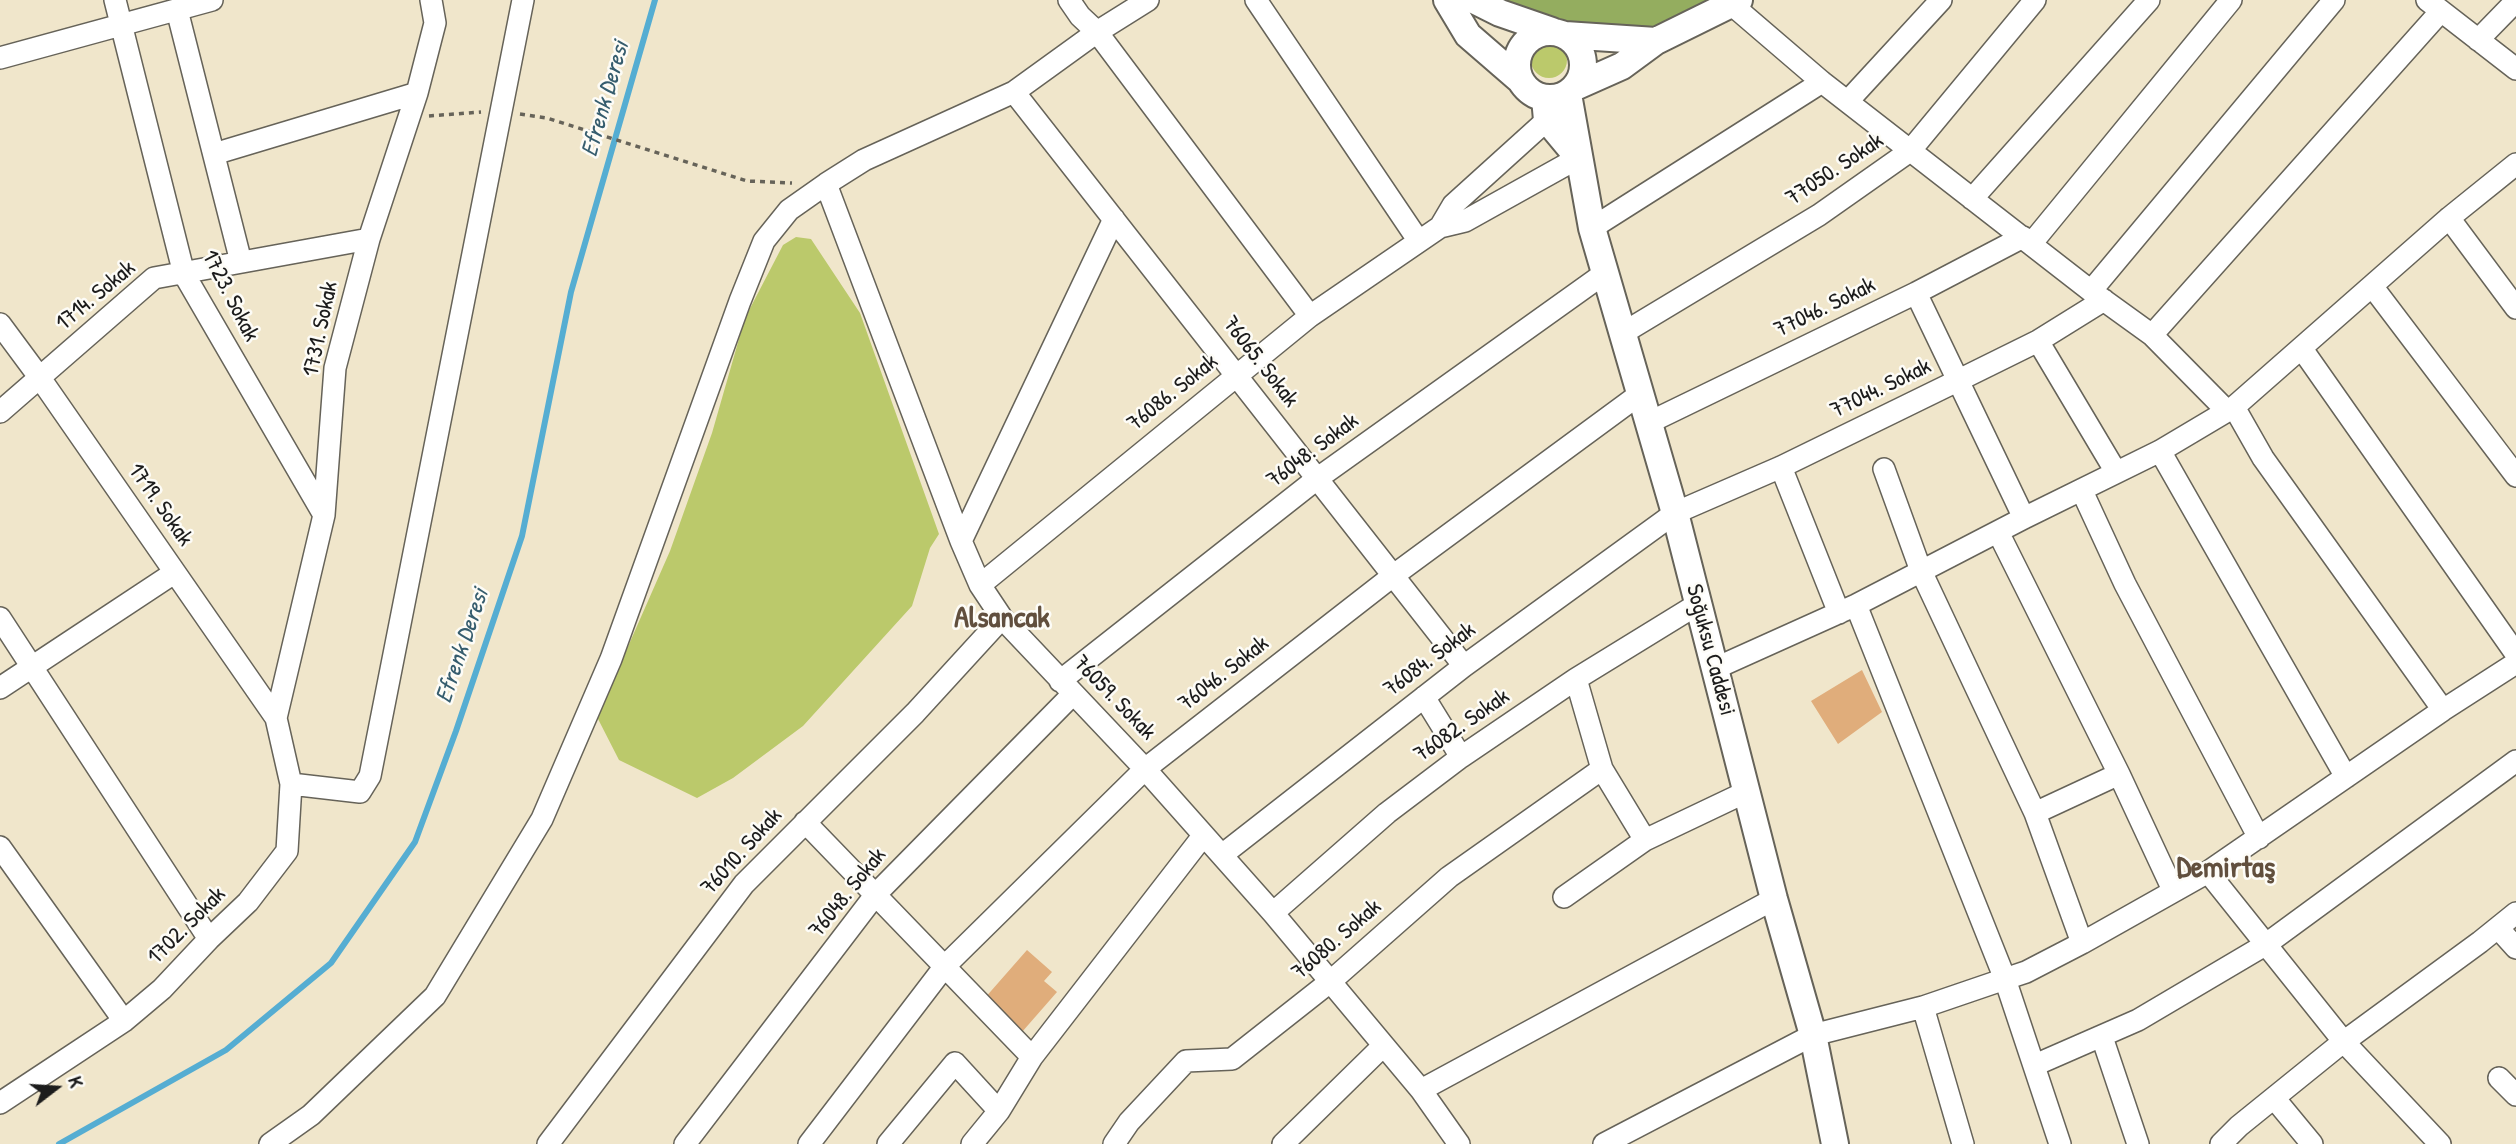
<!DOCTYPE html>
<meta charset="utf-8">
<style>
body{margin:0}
#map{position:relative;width:2516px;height:1144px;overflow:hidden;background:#f0e6cb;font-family:"Patrick Hand",sans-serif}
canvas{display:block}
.north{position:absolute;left:21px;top:1053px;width:70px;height:70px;-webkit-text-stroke:5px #fdfcf7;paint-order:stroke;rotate:73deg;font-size:19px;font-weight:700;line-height:28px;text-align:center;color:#1c1c1c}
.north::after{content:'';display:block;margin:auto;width:24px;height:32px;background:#1c1c1c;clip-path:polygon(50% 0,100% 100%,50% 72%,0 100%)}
</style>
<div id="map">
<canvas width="2516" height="1144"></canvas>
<div class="north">K</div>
</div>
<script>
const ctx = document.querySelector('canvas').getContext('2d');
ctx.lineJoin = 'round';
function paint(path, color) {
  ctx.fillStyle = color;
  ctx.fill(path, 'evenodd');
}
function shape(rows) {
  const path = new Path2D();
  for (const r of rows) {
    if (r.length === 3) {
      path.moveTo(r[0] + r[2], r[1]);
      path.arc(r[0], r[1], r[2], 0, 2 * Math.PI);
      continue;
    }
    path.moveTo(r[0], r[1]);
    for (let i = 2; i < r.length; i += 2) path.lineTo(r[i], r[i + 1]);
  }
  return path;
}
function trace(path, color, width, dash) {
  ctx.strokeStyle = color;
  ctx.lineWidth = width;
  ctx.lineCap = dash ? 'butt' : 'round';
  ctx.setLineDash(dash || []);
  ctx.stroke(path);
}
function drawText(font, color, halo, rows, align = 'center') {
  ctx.font = font + ' "Patrick Hand",sans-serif';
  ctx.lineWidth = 5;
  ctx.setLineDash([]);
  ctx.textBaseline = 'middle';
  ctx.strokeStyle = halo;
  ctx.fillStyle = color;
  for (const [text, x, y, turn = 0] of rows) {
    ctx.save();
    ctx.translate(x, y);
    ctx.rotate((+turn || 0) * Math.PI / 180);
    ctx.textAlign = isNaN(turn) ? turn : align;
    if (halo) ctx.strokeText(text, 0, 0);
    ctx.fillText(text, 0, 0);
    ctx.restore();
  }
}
paint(shape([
 [1549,60,18],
 [796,237,811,239,860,313,939,534,930,548,912,606,803,726,733,778,697,798,619,760,597,717,670,551,712,433,745,318,783,245]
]), '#bbc96b');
paint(shape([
 [1496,0,1721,0,1644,33,1546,24]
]), '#94ad5f');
trace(shape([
 [59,1144,226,1050,331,963,415,842,456,731,522,536,571,292,655,0]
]), '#55add2', 6);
paint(shape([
 [1862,670,1882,712,1838,744,1811,701],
 [1027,950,1052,972,1044,981,1057,992,1022,1032,984,999]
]), '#e0ad7b');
const minor = shape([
 [115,0,184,274,324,515],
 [1069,0,1080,16,1097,32,1310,316],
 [1256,0,1418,240],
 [2427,0,2516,69],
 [1731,4,1822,82,2091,291,2152,335,2226,410],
 [177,10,241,262],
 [2478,40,2516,1],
 [0,58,212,0],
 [1014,92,1464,666],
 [1848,101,1941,0],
 [214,154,417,93],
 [826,184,961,541,980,585,1002,618,1145,769,1273,913,1421,1090,1459,1144],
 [1972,199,2149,0],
 [2449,218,2516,308],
 [1440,227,1453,205,1547,120],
 [1592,228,1822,82],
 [2031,244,2231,0],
 [2372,286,2516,476],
 [2091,291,2334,0],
 [1916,293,2024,518],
 [0,324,40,378,276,718,291,784,287,851,248,902,209,939,162,989,124,1021,0,1103],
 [1623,333,1819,215,1910,151,2035,0],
 [2152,335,2441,11],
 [2038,341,2116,472],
 [2302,349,2516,654],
 [2234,407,2263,458,2443,710],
 [0,412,154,278,369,239],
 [1648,423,1916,293,2023,237],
 [2160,451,2346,777],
 [1781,467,1839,613],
 [1884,469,1921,571,2035,813,2082,943],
 [2082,491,2125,584,2259,838],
 [1998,532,2119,774,2173,890],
 [961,541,1114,219],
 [980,585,1310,316,1440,227,1465,221,1578,158],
 [1856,605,2005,979,2060,1144],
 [0,618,209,939],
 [1716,668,1856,605,2024,518,2160,451,2234,407,2449,218,2516,164],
 [1576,679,1602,769,1645,840],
 [1060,681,1318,478,1605,273],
 [0,688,174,573],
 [1424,697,1461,757],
 [276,718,324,515,335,368,369,239,417,93,435,23,431,0],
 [291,784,360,792,370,776,523,0],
 [2035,813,2119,774],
 [805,822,1032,1057],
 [0,847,124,1021],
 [1222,855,1464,666,1675,513,1781,467,1957,381,2038,341,2104,300],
 [2208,872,2344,1042,2440,1144],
 [1564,897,1645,840,1748,791],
 [1273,913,1387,813,1461,757,1576,679,1698,604],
 [2498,928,2516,948],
 [1923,1007,1963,1144],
 [2102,1037,2138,1144],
 [2035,1065,2138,1020,2265,945,2516,761],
 [2499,1078,2516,1095],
 [1421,1090,1774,899],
 [2274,1098,2312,1144],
 [270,1144,311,1115,435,996,542,819,611,659,740,301,764,241,789,210,826,184,864,160,1014,92,1097,32,1148,0],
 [548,1144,744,884,915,713,1002,618],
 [685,1144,876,894,1073,694],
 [809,1144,945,966,1145,769,1394,575,1640,394],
 [888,1144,955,1063,999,1111],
 [972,1144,999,1111,1032,1057,1203,836],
 [1114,1144,1129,1122,1186,1061,1232,1059,1331,981,1449,877,1602,769],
 [1283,1144,1383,1046],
 [1604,1144,1813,1035,1923,1007,2005,979,2026,972,2082,943,2208,872,2443,710,2516,663],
 [2221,1144,2239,1126,2338,1046,2480,942,2516,913]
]);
const tertiary = shape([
 [1447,0,1468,35,1520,80],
 [1474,0,1500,13,1552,31],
 [1550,65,33],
 [1565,35,1656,41],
 [1577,86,1622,66,1656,41,1739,0],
 [1568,94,1592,228,1675,513,1774,899,1813,1035,1835,1144],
 [1545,98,1547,120,1577,156]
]);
trace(minor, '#666359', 24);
trace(tertiary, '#666359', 30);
trace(shape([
 [520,114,547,118,747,181,792,183],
 [429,116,481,112]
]), '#666359', 3.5, [5, 5]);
trace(minor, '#fff', 21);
trace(tertiary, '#fff', 26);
drawText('23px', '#1c1c1c', '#fdfcf7', [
 ["77050. Sokak",1835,170,-34],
 ["1714. Sokak",96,296,-40],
 ["1723. Sokak",230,296,63],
 ["77046. Sokak",1825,308,-26],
 ["1731. Sokak",321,329,-78],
 ["76065. Sokak",1260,362,52],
 ["77044. Sokak",1881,389,-26],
 ["76086. Sokak",1173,393,-39],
 ["76048. Sokak",1313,451,-37],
 ["1719. Sokak",160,505,55],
 ["Soğuksu Caddesi",1710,650,75],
 ["76084. Sokak",1430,660,-37],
 ["76046. Sokak",1224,674,-38],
 ["76059. Sokak",1114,698,46],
 ["76082. Sokak",1462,726,-35],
 ["76010. Sokak",742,852,-48],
 ["76048. Sokak",848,893,-51],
 ["1702. Sokak",187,926,-45],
 ["76080. Sokak",1337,940,-41]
]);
drawText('italic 24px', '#365d6e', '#fdfcf7', [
 ["Efrenk Deresi",606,99,-74],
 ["Efrenk Deresi",463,646,-71]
]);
drawText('bold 30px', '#614f3d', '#fdfcf7', [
 ["Alsancak",1002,619],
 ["Demirtaş",2226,869]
]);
</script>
